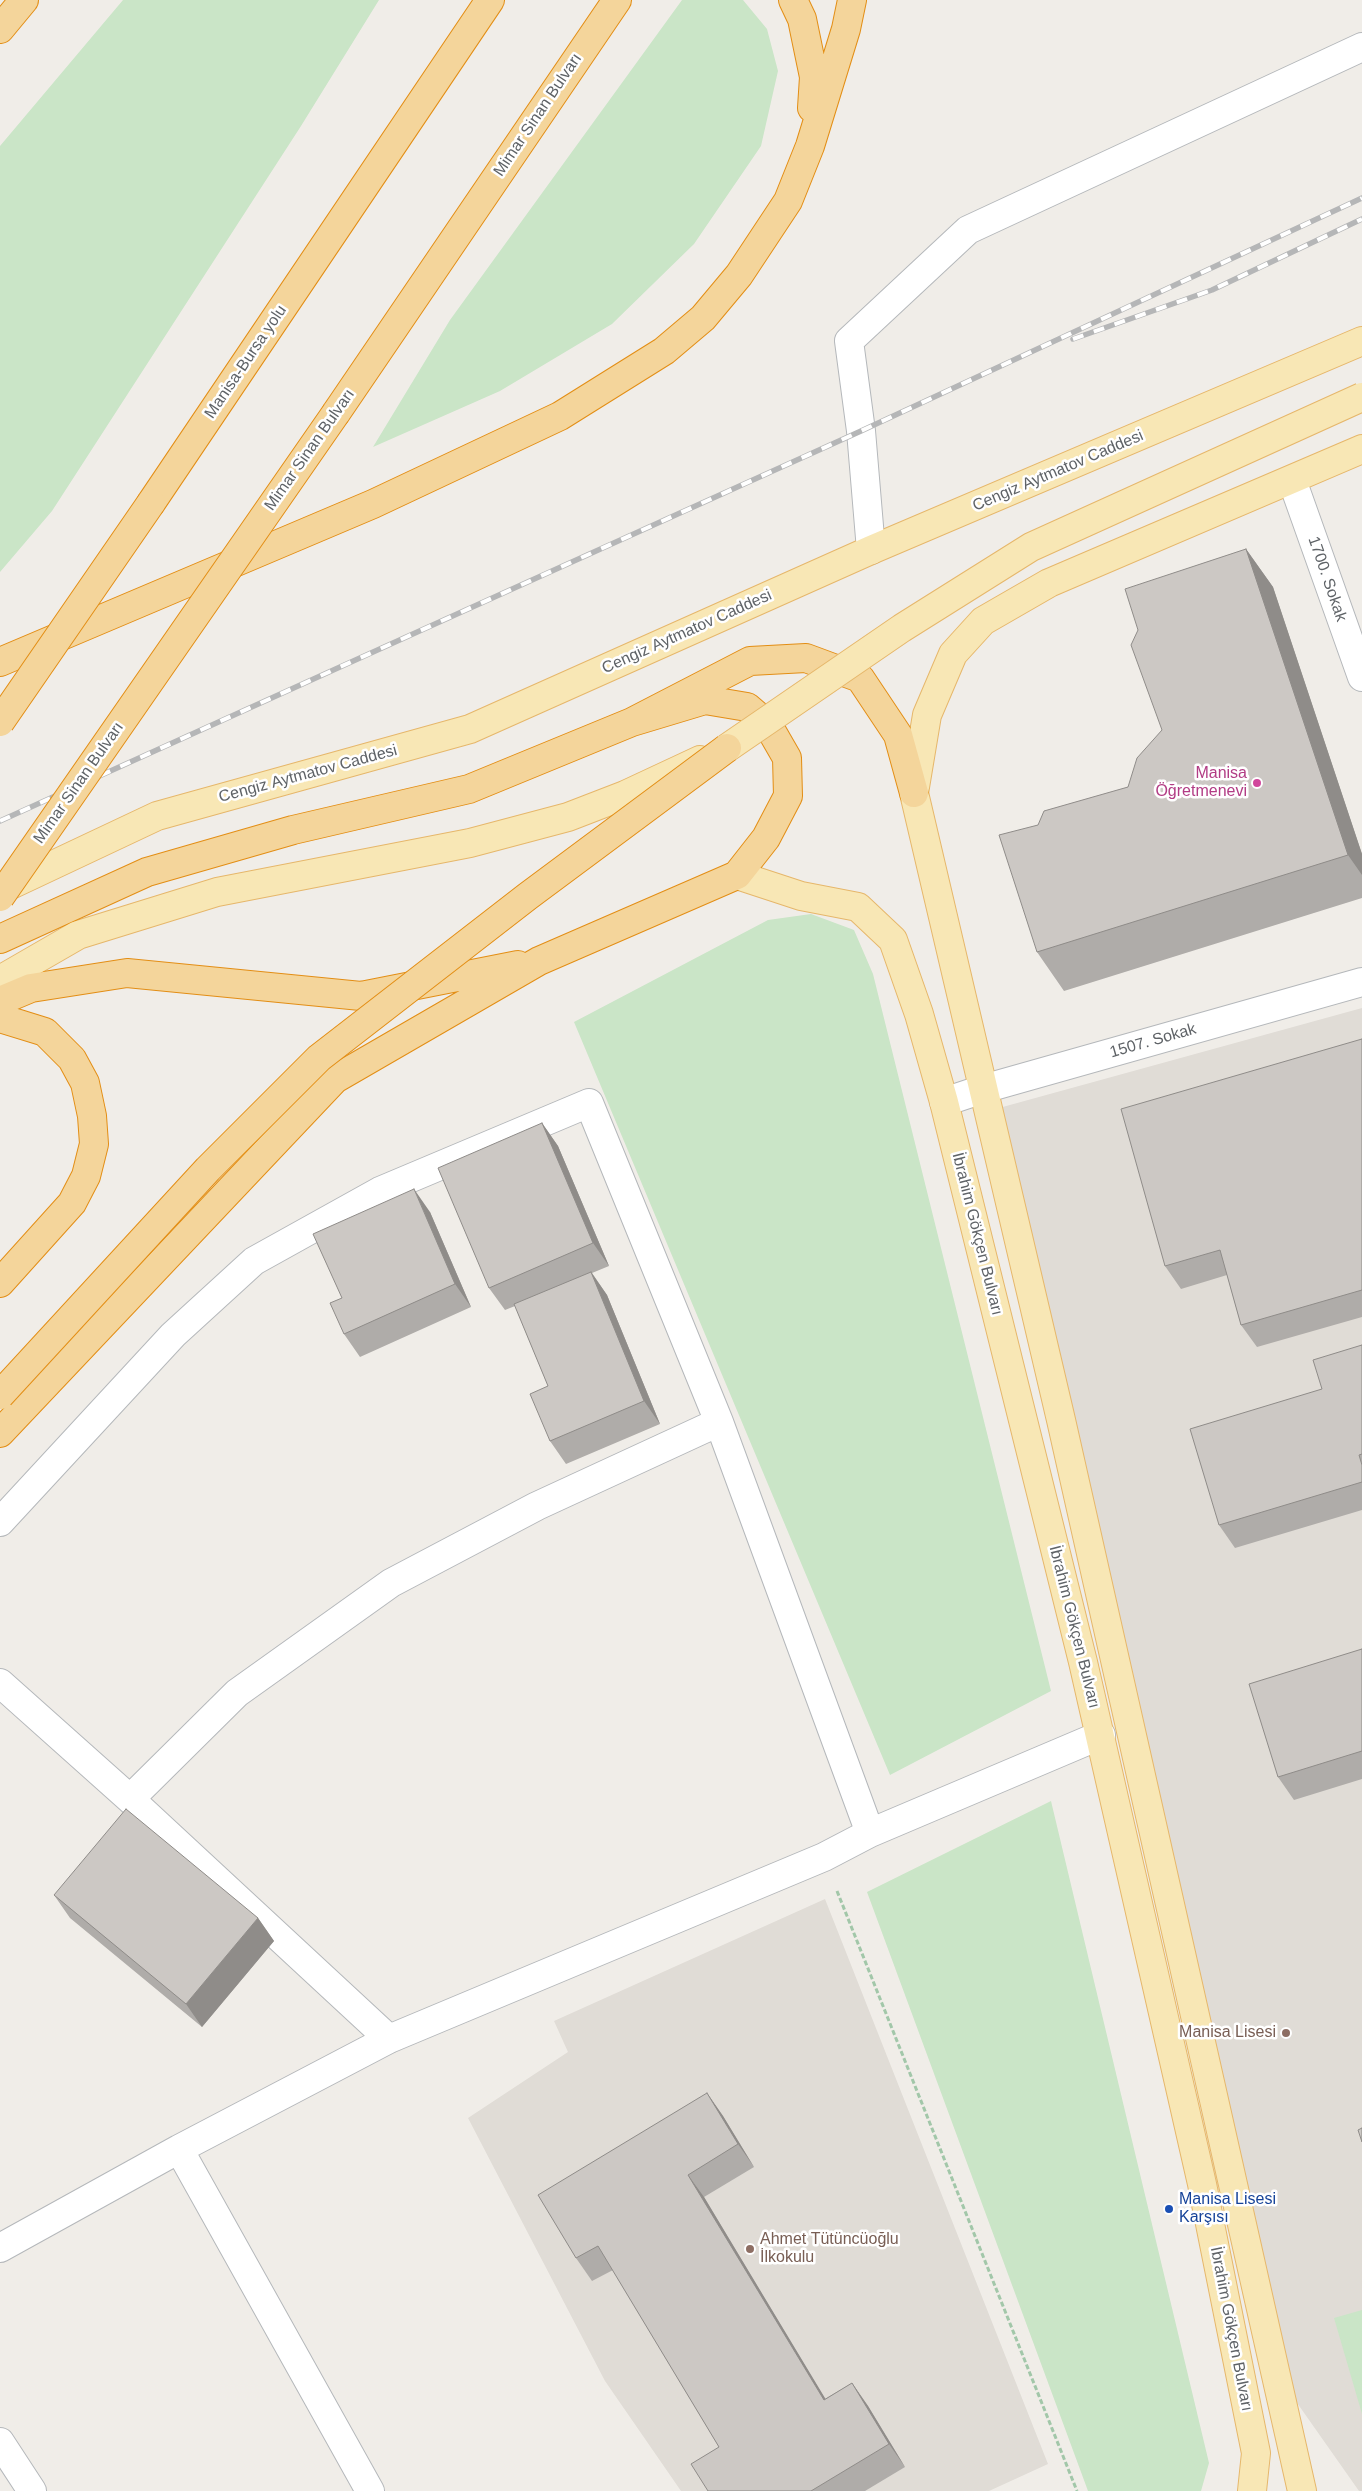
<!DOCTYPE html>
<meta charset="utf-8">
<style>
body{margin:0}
canvas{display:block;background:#f0ede8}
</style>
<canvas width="1362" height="2491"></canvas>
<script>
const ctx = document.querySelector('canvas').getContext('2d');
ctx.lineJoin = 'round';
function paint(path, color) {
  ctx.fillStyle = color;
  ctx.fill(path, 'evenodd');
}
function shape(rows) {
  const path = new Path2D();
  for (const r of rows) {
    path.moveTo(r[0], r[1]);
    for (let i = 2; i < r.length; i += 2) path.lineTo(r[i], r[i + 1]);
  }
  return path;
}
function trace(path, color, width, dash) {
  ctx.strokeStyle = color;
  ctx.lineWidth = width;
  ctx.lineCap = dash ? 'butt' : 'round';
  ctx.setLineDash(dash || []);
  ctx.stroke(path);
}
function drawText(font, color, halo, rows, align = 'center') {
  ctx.font = font + ' Helvetica,sans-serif';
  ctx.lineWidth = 5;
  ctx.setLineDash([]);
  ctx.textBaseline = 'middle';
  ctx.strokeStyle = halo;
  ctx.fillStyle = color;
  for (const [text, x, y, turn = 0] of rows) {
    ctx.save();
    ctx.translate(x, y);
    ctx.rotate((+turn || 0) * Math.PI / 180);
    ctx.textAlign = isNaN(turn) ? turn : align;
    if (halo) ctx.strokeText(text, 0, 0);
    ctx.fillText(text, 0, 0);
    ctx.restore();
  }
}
paint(shape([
 [1362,1008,1362,2491,1359,2491,1295,2400,999,1108],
 [825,1899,1048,2464,989,2491,681,2491,605,2381,468,2118,568,2052,554,2021]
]), '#e0dcd6');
paint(shape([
 [123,0,379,0,301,126,52,511,0,572,0,146],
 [682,0,743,0,767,29,778,71,761,146,694,244,612,324,500,391,373,447,450,320],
 [811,914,854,930,873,974,1051,1691,890,1775,574,1022,768,920],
 [1051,1801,1209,2463,1201,2491,1088,2491,867,1892],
 [1362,2310,1362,2414,1334,2318]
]), '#cae5c7');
const minor = shape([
 [1292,480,1362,677],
 [871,550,861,431,849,341,968,230,1362,47],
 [944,1102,983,1089,1362,982],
 [0,1522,173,1335,254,1261,380,1191,589,1103,719,1422,870,1833],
 [0,1683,130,1799,389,2039],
 [130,1799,237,1693,391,1583,537,1506,719,1422],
 [179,2149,370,2491],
 [0,2248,179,2149,389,2039,824,1857,870,1833,1101,1735],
 [0,2442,32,2491]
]);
const major = shape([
 [737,875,801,896,858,907,893,940,919,1014,944,1102,1083,1662,1202,2184,1256,2453,1252,2491],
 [0,890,157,816,470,729,871,550,1362,341],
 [0,980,78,935,217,892,470,843,568,817,625,795,700,760],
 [1302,2491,1061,1420,914,793,927,715,953,654,983,621,1049,583,1362,449]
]);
const highway = shape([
 [793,0,802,19,814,77,812,108],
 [0,29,24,0],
 [336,413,617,0],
 [151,503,490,0],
 [0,662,373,504,560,416,664,351,703,318,739,275,788,201,810,146,846,29,852,0],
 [0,939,147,872,293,830,469,789,632,722,750,661,806,658,860,678,898,735,914,793],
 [0,1001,31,988,127,973,361,996,518,965],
 [0,1018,45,1032,72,1059,85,1083,92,1116,94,1144,86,1176,72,1203,0,1283],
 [0,1433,335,1079,539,961,737,875,766,838,788,796,787,758,768,725,747,707,705,700,632,722]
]);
trace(minor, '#b5b8bb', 30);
trace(major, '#e6b76b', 30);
trace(highway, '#e38e15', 30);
trace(shape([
 [837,1891,1077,2491]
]), '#a2c7a9', 3, [5, 2.5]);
trace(minor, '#fff', 28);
trace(major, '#f8e7b5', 28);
trace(highway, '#f4d59b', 28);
const rail = shape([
 [1073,339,1212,290,1362,219],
 [0,821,861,431,1362,198]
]);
trace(rail, '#b5b6b7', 5.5);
trace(rail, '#fff', 4, [11]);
const majorBridge = shape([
 [727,748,902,628,1031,547,1362,397]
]);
const highwayBridge = shape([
 [0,722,151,503],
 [0,897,336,413],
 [0,1395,208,1169,319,1058,528,896,727,748]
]);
trace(majorBridge, '#e6b76b', 30, []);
trace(highwayBridge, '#e38e15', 30, []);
trace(majorBridge, '#f8e7b5', 28);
trace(highwayBridge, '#f4d59b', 28);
paint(shape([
 [1246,549,1273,587,1362,854,1362,898,1064,991,1037,952,1038,825,1128,787,1162,730],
 [1362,1039,1362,1317,1257,1347,1241,1325,1227,1275,1181,1289,1165,1266],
 [542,1123,558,1146,609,1266,592,1273,607,1295,660,1424,566,1464,550,1441,548,1386,515,1306,505,1310,489,1288],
 [430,1212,471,1307,360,1357,344,1334,342,1298],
 [1362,1345,1362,1510,1235,1548,1219,1525],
 [1362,1649,1362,1779,1294,1800,1278,1777],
 [54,1895,258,1918,274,1941,202,2027,70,1918],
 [707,2093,723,2116,754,2167,704,2197,825,2399,852,2383,868,2406,905,2467,865,2491,708,2491,719,2447,613,2270,592,2281,576,2258]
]), '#afaca9');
paint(shape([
 [1246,549,1273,587,1362,854,1362,875,1348,855],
 [542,1123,558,1146,609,1266,593,1243],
 [414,1189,430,1212,471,1307,455,1284],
 [591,1272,607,1295,660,1424,644,1401],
 [258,1918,274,1941,202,2027,186,2004],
 [707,2093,723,2116,754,2167,738,2144],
 [688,2175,704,2197,840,2423,824,2400],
 [852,2383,868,2406,905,2467,889,2444]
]), '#8f8c89');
const building = shape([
 [1246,549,1348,855,1037,952,999,835,1038,825,1044,811,1128,787,1137,758,1162,730,1131,645,1138,630,1125,589,1246,549],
 [1362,1039,1362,1290,1241,1325,1220,1250,1165,1266,1121,1109,1362,1039],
 [542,1123,593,1243,489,1288,438,1168,542,1123],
 [414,1189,455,1284,344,1334,330,1303,342,1298,313,1234,414,1189],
 [591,1272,644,1401,550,1441,530,1394,548,1386,514,1304,591,1272],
 [1362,1345,1362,1454,1359,1455,1362,1465,1362,1482,1219,1525,1190,1429,1322,1389,1313,1360,1362,1345],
 [1362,1649,1362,1751,1278,1777,1249,1684,1362,1649],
 [126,1809,258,1918,186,2004,54,1895,126,1809],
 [707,2093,738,2144,688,2175,824,2400,852,2383,889,2444,811,2491,708,2491,691,2464,719,2447,598,2246,576,2258,538,2195,707,2093],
 [1362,2128,1362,2142,1358,2130,1362,2128]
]);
paint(building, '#ccc8c4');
trace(building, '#8f8c89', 1);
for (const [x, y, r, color] of [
 [1257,783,5,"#d1479c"],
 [1286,2033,5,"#8d6e63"],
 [1169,2209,5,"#1a4fb4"],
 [750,2249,5,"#8d6e63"]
]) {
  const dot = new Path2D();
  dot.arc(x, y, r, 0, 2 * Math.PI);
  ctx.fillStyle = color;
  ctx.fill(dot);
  trace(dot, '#fff', 2);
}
drawText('16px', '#5f6367', '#fff', [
 ["Mimar Sinan Bulvarı",538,115,-56],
 ["Manisa-Bursa yolu",246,362,-56],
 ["Mimar Sinan Bulvarı",310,450,-55],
 ["Cengiz Aytmatov Caddesi",1058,471,-23],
 ["1700. Sokak",1327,579,71],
 ["Cengiz Aytmatov Caddesi",687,632,-24],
 ["Cengiz Aytmatov Caddesi",308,774,-15],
 ["Mimar Sinan Bulvarı",79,783,-55],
 ["1507. Sokak",1153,1041,-16],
 ["İbrahim Gökçen Bulvarı",977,1234,76],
 ["İbrahim Gökçen Bulvarı",1074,1627,76],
 ["İbrahim Gökçen Bulvarı",1231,2329,79]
]);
drawText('16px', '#b23c85', '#fff', [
 ["Manisa",1247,774],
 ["Öğretmenevi",1247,792]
], 'right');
drawText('16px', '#785e54', '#fff', [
 ["Manisa Lisesi",1276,2033],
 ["Ahmet Tütüncüoğlu",760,2240,"left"],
 ["İlkokulu",760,2258,"left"]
], 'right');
drawText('16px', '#164399', '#fff', [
 ["Manisa Lisesi",1179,2200],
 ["Karşısı",1179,2218]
], 'left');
</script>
